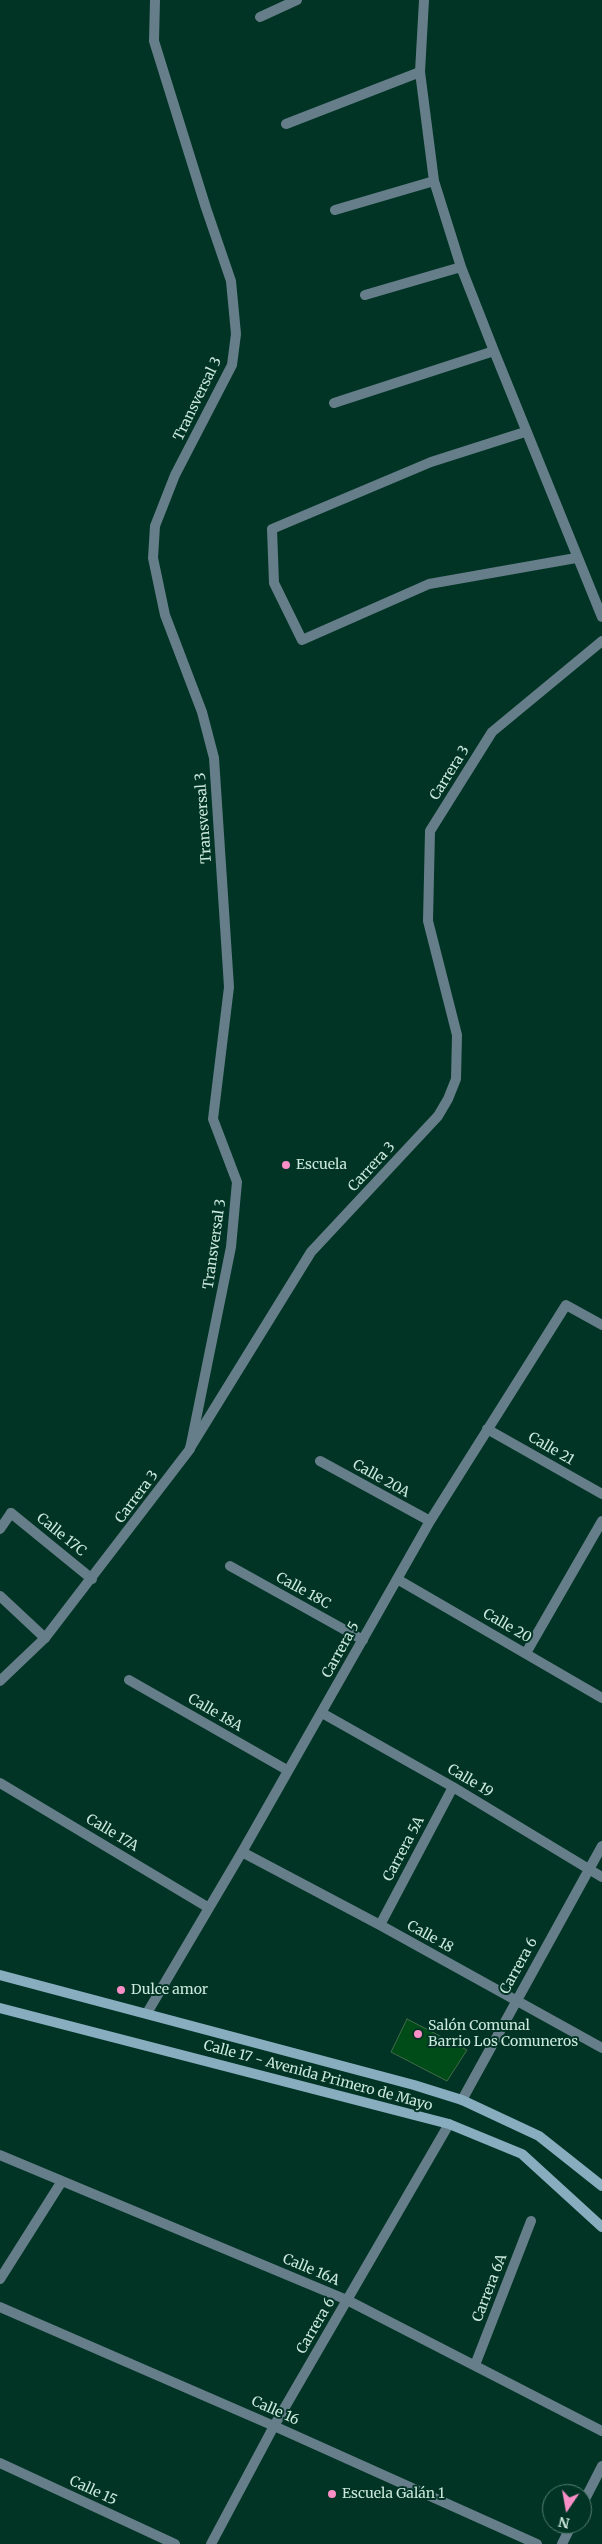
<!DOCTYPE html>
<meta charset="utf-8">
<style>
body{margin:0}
#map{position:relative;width:602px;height:2544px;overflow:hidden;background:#013425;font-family:Merriweather,serif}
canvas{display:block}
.north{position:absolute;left:542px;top:2484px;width:50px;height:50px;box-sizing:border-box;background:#013425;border:1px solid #517c6e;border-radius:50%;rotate:192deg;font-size:14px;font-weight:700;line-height:20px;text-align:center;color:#cae8db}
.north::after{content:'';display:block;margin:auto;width:18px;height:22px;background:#fa8fc8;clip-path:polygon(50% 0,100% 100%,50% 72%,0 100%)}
</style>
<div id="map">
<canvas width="602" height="2544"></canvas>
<div class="north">N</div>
</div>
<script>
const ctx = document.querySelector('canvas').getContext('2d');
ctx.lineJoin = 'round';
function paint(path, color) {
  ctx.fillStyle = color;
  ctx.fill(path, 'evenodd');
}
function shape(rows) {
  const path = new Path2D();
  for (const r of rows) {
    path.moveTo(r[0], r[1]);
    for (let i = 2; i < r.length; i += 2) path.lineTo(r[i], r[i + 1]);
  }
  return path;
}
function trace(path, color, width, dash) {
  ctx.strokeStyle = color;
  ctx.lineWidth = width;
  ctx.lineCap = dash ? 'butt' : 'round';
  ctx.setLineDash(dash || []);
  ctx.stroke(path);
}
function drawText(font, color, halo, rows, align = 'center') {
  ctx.font = font + ' Merriweather,serif';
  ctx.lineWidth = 4;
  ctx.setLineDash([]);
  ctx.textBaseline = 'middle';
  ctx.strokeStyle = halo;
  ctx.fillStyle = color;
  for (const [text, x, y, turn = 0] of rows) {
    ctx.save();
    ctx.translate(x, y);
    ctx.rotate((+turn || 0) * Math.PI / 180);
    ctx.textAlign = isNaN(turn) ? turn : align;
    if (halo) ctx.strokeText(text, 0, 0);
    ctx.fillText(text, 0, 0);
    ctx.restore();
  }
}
const building = shape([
 [407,2019,467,2050,447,2081,391,2052,407,2019]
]);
paint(building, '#004c19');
trace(building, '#436b48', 1);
trace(shape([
 [0,1529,11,1513]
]), '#667e89', 10);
trace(shape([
 [424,0,420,72,434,181,461,267,494,351,602,617],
 [260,17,297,0],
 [286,124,420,72],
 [335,210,434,181],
 [365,295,461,267],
 [334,403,494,351],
 [525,432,431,462,272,529,274,583,302,640,429,584,576,558],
 [487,1429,602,1494],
 [190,1448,311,1252,438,1116,448,1099,456,1079,457,1035,428,921,430,831,492,732,602,641],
 [320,1461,430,1521],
 [11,1513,92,1579],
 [230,1566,363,1640],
 [397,1579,602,1698],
 [0,1596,45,1638],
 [526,1653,602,1521],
 [129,1680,287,1770],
 [322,1713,453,1787,602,1877],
 [0,1783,209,1908],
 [242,1852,380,1925,602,2048],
 [380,1925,453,1787],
 [147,2013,242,1852,430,1521,566,1305,602,1325],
 [462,2100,602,1846],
 [0,2155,347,2300,602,2431],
 [0,2279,62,2181],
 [0,2307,274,2426,537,2544],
 [475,2365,531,2221],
 [0,2463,175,2544],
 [582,2505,602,2466],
 [211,2544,274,2426,449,2124],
 [562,2544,572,2524]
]), '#667e89', 10);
trace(shape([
 [0,1681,45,1638,190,1449,231,1247,237,1182,213,1119,229,987,214,758,202,712,165,615,153,558,155,526,175,475,232,365,236,334,231,281,206,208,154,41,155,0]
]), '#667e89', 10);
trace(shape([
 [0,1975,414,2085,462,2100,539,2136,602,2186],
 [0,2008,449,2124,522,2154,602,2227]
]), '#87adbf', 10);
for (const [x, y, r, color] of [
 [286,1165,5,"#fa8fc8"],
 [121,1990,5,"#fa8fc8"],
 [418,2034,5,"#fa8fc8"],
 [332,2494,5,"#fa8fc8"]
]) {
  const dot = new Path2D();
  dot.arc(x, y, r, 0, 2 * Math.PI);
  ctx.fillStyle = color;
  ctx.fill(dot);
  trace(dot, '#013425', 2);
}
drawText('14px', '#cae8db', '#013425', [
 ["Transversal 3",198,399,-64],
 ["Carrera 3",450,773,-58],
 ["Transversal 3",204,818,-94],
 ["Carrera 3",372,1167,-47],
 ["Transversal 3",215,1244,-82],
 ["Calle 21",551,1449,30],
 ["Calle 20A",381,1479,29],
 ["Carrera 3",137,1497,-53],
 ["Calle 17C",61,1535,39],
 ["Calle 18C",303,1591,29],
 ["Calle 20",507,1626,30],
 ["Carrera 5",341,1650,-61],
 ["Calle 18A",215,1713,30],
 ["Calle 19",470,1781,31],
 ["Calle 17A",112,1833,31],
 ["Carrera 5A",404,1849,-62],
 ["Calle 18",430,1937,29],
 ["Carrera 6",519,1966,-61],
 ["Calle 17 - Avenida Primero de Mayo",318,2076,15],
 ["Calle 16A",311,2270,23],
 ["Carrera 6A",490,2288,-69],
 ["Carrera 6",316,2326,-60],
 ["Calle 16",275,2411,24],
 ["Calle 15",93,2491,25]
]);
drawText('14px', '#cae8db', '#013425', [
 ["Escuela",296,1165],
 ["Dulce amor",131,1990],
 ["Salón Comunal",428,2026],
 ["Barrio Los Comuneros",428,2042],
 ["Escuela Galán 1",342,2494]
], 'left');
</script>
